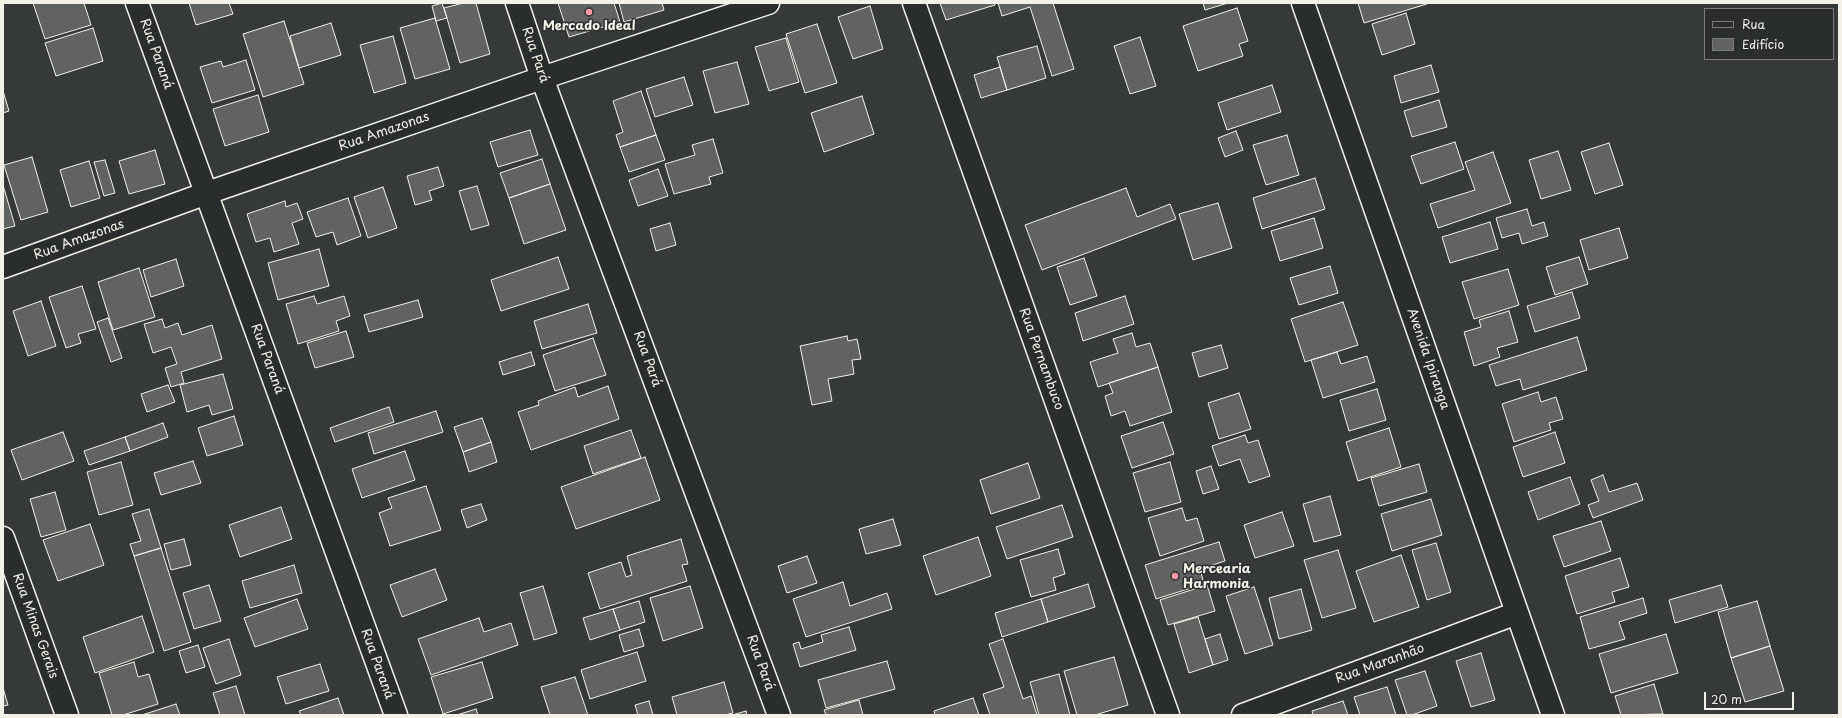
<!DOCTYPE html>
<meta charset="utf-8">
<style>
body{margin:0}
#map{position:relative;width:1842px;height:718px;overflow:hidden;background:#363939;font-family:"Playpen Sans",sans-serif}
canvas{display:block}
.frame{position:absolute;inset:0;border:4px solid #f4f1e8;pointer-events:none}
.legend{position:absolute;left:1704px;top:8px;width:130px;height:52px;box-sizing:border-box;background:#2a2d2e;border:1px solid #7b7b78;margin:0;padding:5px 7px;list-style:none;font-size:12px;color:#f4f1e8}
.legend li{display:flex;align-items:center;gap:8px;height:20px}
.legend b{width:20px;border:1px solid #7b7b78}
.scale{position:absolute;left:1704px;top:692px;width:90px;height:18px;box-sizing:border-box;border:2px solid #f4f1e8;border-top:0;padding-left:5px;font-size:12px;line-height:14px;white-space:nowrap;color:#f4f1e8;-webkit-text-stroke:3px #2a2d2e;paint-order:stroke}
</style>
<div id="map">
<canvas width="1842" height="718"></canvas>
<div class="frame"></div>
<ul class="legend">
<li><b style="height:5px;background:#2a2d2e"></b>Rua</li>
<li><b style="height:11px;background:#616362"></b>Edifício</li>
</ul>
<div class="scale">20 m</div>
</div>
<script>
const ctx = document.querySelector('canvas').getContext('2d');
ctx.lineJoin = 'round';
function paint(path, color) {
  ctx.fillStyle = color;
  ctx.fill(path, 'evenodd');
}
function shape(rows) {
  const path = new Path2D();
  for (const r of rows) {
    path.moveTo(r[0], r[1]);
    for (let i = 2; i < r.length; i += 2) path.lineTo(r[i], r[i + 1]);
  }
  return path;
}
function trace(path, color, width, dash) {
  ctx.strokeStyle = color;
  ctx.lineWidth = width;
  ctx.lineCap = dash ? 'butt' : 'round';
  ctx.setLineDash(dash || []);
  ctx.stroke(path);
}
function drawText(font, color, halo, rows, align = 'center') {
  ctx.font = font + ' "Playpen Sans",sans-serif';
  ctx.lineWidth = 3;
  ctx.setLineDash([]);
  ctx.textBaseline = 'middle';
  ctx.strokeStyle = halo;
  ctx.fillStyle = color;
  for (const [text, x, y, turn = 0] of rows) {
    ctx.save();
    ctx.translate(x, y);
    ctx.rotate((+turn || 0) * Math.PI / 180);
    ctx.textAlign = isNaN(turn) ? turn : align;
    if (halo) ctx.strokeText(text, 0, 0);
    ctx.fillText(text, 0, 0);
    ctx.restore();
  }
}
const building = shape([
 [33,3,84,3,91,25,45,39,33,3],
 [189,3,229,3,233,14,196,25,189,3],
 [442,3,447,18,436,21,432,6,442,3],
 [463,3,476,3,490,54,460,63,444,8,463,3],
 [558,3,614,3,620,22,569,37,558,3],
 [619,3,662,3,664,10,624,22,619,3],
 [940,3,995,3,995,5,946,20,940,3],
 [998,3,1053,3,1074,69,1052,76,1030,7,1002,16,998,3],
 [1203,3,1228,3,1205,10,1203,3],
 [1358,3,1427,3,1427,4,1364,23,1358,3],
 [870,6,883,49,853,59,838,17,870,6],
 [1237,8,1248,41,1239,44,1243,56,1198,71,1183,26,1237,8],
 [1406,13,1415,44,1382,55,1372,24,1406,13],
 [435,18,450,69,415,79,400,28,435,18],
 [284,21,304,84,263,97,243,34,284,21],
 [331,23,341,55,299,68,290,36,331,23],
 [817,24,837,83,805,93,786,34,817,24],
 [93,28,103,61,56,76,45,43,93,28],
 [393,36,406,83,374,93,360,45,393,36],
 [1140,37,1156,86,1130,94,1114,46,1140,37],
 [786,38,799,82,769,91,755,47,786,38],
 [1037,46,1046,78,1007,90,997,57,1037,46],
 [246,60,255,90,212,103,200,67,221,61,223,67,246,60],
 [737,62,749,104,715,113,703,71,737,62],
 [1431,65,1439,92,1401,103,1394,76,1431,65],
 [1000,67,1007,90,981,98,974,75,1000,67],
 [684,77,693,105,655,117,646,89,684,77],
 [1272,85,1281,112,1227,130,1218,103,1272,85],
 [3,91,9,111,3,113,3,91],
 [641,91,656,135,620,147,616,135,623,132,613,101,641,91],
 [258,95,269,132,225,146,213,109,258,95],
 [862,96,874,134,824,152,811,113,862,96],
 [1439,100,1447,127,1412,137,1404,111,1439,100],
 [530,130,538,155,498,167,490,142,530,130],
 [1236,131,1243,150,1225,157,1218,138,1236,131],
 [656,135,665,160,629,172,620,147,656,135],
 [1287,135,1299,175,1266,185,1253,145,1287,135],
 [713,139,723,173,709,177,711,184,674,194,665,164,695,155,692,145,713,139],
 [1455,142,1464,169,1421,184,1411,156,1455,142],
 [1609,143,1623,185,1595,194,1581,152,1609,143],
 [155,150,165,184,129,194,119,161,155,150],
 [1558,151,1571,190,1541,199,1529,160,1558,151],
 [1493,152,1511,203,1438,228,1430,204,1475,190,1465,162,1493,152],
 [32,157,48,212,21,220,4,165,32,157],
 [542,159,550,184,509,198,500,173,542,159],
 [105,160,115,193,104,196,94,162,105,160],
 [89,161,100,198,71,207,60,170,89,161],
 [438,167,444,186,429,191,432,200,415,205,407,176,438,167],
 [658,169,668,196,638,206,629,180,658,169],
 [1315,178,1325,209,1262,229,1253,198,1315,178],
 [550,184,566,230,524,244,509,198,550,184],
 [3,185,15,226,3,229,3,185],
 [477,186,489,225,471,230,459,191,477,186],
 [383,187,397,228,368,238,354,197,383,187],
 [1126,188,1137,217,1170,204,1176,219,1042,270,1025,225,1126,188],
 [348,198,361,236,337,245,333,232,316,237,307,212,348,198],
 [285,201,286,207,297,203,303,219,292,223,299,244,274,252,270,238,256,242,247,214,285,201],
 [1218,203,1232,248,1193,260,1179,214,1218,203],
 [1527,209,1532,226,1544,222,1548,236,1522,244,1519,233,1502,238,1496,218,1527,209],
 [1314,218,1323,248,1280,261,1271,231,1314,218],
 [1490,222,1498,249,1450,263,1442,237,1490,222],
 [670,223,676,245,656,251,650,229,670,223],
 [1619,228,1628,258,1589,270,1580,240,1619,228],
 [319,249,329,286,278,300,268,263,319,249],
 [558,257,569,289,501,311,491,280,558,257],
 [1579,257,1588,284,1555,295,1546,267,1579,257],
 [1084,258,1097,296,1070,305,1057,267,1084,258],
 [176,259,184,286,151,297,143,270,176,259],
 [1330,266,1338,293,1299,305,1290,278,1330,266],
 [139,268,155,317,113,330,98,282,139,268],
 [1508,269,1519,305,1474,319,1462,282,1508,269],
 [82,286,96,329,78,334,81,343,66,348,49,297,82,286],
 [1572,292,1580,318,1535,332,1527,306,1572,292],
 [314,296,317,304,344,296,350,316,336,321,339,331,298,344,286,304,314,296],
 [1125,296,1134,324,1083,341,1075,313,1125,296],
 [418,300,423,317,369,332,364,315,418,300],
 [41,301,56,346,28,356,13,311,41,301],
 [1343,302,1358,345,1305,362,1291,319,1343,302],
 [588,304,597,333,542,349,534,321,588,304],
 [1509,311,1518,342,1497,348,1500,357,1474,366,1464,332,1481,327,1479,320,1509,311],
 [108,318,122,358,111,362,97,322,108,318],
 [162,319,165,328,178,323,182,335,212,325,222,359,181,372,184,383,171,387,165,368,177,364,171,347,153,353,144,324,162,319],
 [346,331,354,357,315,368,307,343,346,331],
 [1132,333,1136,347,1150,343,1158,367,1098,387,1090,362,1118,353,1113,339,1132,333],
 [847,336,848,341,857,339,861,359,852,360,854,374,828,379,832,401,812,405,800,346,847,336],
 [1577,337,1587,370,1523,390,1520,379,1496,386,1489,365,1577,337],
 [593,338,606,375,555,391,543,355,593,338],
 [1221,345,1228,368,1199,377,1192,353,1221,345],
 [531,352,535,365,503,375,499,362,531,352],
 [1337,352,1341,364,1367,356,1375,382,1323,398,1311,360,1337,352],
 [1158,367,1172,412,1130,426,1125,411,1111,416,1105,396,1113,393,1109,383,1158,367],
 [223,374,233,409,212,415,209,405,187,412,180,385,223,374],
 [168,385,175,402,147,412,141,394,168,385],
 [608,386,619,419,531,450,518,412,539,405,538,401,575,387,578,397,608,386],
 [1377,389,1386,420,1349,431,1340,400,1377,389],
 [1538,392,1541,402,1556,397,1563,419,1549,423,1551,430,1514,442,1502,404,1538,392],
 [1239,393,1251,429,1219,439,1208,403,1239,393],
 [389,407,394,422,335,442,330,428,389,407],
 [436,411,443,432,374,454,368,433,436,411],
 [234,416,243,445,207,456,198,428,234,416],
 [482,418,491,442,463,452,454,427,482,418],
 [1163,422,1174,454,1132,468,1121,436,1163,422],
 [163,423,168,437,130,451,125,437,163,423],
 [1389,428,1401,467,1358,481,1346,442,1389,428],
 [631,430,641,458,593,474,584,446,631,430],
 [63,432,74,461,22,480,11,450,63,432],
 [1555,432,1565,463,1523,477,1513,447,1555,432],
 [1245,435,1248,443,1258,440,1270,476,1249,483,1240,459,1219,466,1212,446,1245,435],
 [125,437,130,451,89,465,84,451,125,437],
 [491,442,497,462,469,472,463,452,491,442],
 [405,451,415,480,362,498,352,469,405,451],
 [645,457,660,500,576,529,561,487,645,457],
 [193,461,201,483,161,495,154,473,193,461],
 [121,462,133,505,99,515,87,472,121,462],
 [1170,462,1181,502,1145,512,1133,473,1170,462],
 [1028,463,1040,498,991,514,980,480,1028,463],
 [1419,464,1427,492,1379,506,1371,478,1419,464],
 [1211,466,1219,489,1203,494,1196,471,1211,466],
 [1603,475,1609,492,1637,483,1643,500,1593,518,1588,505,1599,501,1591,480,1603,475],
 [1570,477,1580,504,1538,520,1528,492,1570,477],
 [426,486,441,530,390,546,379,513,392,508,388,498,426,486],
 [55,492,66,530,41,537,30,499,55,492],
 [1330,496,1341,535,1314,542,1303,504,1330,496],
 [1431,499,1442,535,1392,551,1381,514,1431,499],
 [481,504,487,520,467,528,461,510,481,504],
 [1062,505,1073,537,1007,559,996,527,1062,505],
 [281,507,292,539,240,557,229,525,281,507],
 [1182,508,1186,521,1197,518,1204,541,1160,556,1148,518,1182,508],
 [149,509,161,548,134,556,130,544,141,541,132,514,149,509],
 [1282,512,1294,546,1255,558,1244,525,1282,512],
 [893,519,901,545,866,554,859,529,893,519],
 [1601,521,1611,551,1564,567,1553,536,1601,521],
 [90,524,104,565,58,581,43,540,90,524],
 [978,537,991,576,936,595,923,556,978,537],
 [184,539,191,565,171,570,164,544,184,539],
 [681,539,688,564,682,565,687,581,600,609,588,573,621,562,626,577,632,575,627,556,681,539],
 [1219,542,1225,561,1200,569,1204,584,1156,599,1145,565,1219,542],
 [1436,543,1451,592,1427,600,1412,550,1436,543],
 [161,548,191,642,164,651,134,556,161,548],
 [1058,549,1065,574,1053,578,1056,590,1031,597,1020,560,1058,549],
 [1338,550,1356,608,1322,618,1304,560,1338,550],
 [1401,555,1419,607,1374,622,1356,571,1401,555],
 [807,556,817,583,787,593,778,566,807,556],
 [1620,558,1629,587,1612,592,1615,602,1577,614,1565,576,1620,558],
 [294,565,302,593,250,608,242,581,294,565],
 [435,569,447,600,402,617,390,585,435,569],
 [843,582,850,606,887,593,892,609,806,637,793,599,843,582],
 [1088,584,1095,607,1048,622,1041,599,1088,584],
 [209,585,221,621,194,629,183,593,209,585],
 [1207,585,1215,611,1168,625,1160,600,1207,585],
 [1721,585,1728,607,1675,623,1669,600,1721,585],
 [543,586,557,633,534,640,520,593,543,586],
 [690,586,703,628,663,641,650,598,690,586],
 [1254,587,1273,645,1245,654,1226,596,1254,587],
 [1301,589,1312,630,1279,639,1269,598,1301,589],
 [1643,598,1647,613,1619,622,1625,639,1589,649,1580,617,1643,598],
 [297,599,308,629,255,647,244,618,297,599],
 [1041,599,1048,622,1002,637,995,613,1041,599],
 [639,601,645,622,620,630,613,609,639,601],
 [1757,601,1770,646,1731,658,1718,612,1757,601],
 [613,609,620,630,590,640,583,618,613,609],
 [142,616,154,652,95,673,83,637,142,616],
 [1198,617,1213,665,1189,673,1174,624,1198,617],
 [479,618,484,632,511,623,518,645,431,675,418,639,479,618],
 [849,627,856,650,800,667,793,644,799,642,801,649,823,642,821,635,849,627],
 [639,629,644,646,624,652,619,635,639,629],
 [1220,634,1228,660,1213,665,1205,639,1220,634],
 [1666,634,1678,673,1611,693,1599,654,1666,634],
 [229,639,241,675,216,684,203,648,229,639],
 [1003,639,1023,699,1031,696,1037,715,990,715,983,694,1004,687,989,644,1003,639],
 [198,645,205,667,186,673,179,651,198,645],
 [1770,646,1784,691,1745,702,1731,658,1770,646],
 [637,652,646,681,590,699,581,670,637,652],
 [1481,653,1495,700,1471,707,1456,661,1481,653],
 [1114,657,1128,705,1095,715,1077,715,1064,671,1114,657],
 [887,661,895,689,826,708,818,680,887,661],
 [134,662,138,677,149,674,158,704,123,715,112,715,99,673,134,662],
 [482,662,493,698,443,714,431,677,482,662],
 [320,664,329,691,286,704,277,677,320,664],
 [1425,671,1437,706,1412,715,1407,715,1395,680,1425,671],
 [1059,674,1070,715,1039,715,1030,682,1059,674],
 [575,677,588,715,550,715,541,687,575,677],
 [724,682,733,713,725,715,677,715,672,697,724,682],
 [1654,684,1663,714,1621,715,1615,696,1654,684],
 [236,686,245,715,220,715,213,693,236,686],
 [1387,687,1396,715,1360,715,1354,697,1387,687],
 [3,688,8,705,3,706,3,688],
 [338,698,344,715,301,715,299,711,338,698],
 [973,698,979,715,935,715,934,711,973,698],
 [859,700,863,715,826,715,824,710,859,700],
 [649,701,653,715,638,715,635,705,649,701],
 [1343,701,1348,715,1313,715,1312,711,1343,701],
 [176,704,180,715,142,715,176,704],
 [476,709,478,715,457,715,476,709],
 [746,711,747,715,732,715,746,711]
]);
paint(building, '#616362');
trace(building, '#f4f1e8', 1);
const street = shape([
 [517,3,542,78,779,715],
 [914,3,1168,715],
 [1303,3,1553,715],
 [3,267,207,193,542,78,768,3],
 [3,538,67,715],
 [1243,715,1517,613]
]);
const secondary = shape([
 [137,3,396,715]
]);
trace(street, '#f4f1e8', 25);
trace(secondary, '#f4f1e8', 25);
trace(street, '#2a2d2e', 22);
trace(secondary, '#2a2d2e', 22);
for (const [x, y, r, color] of [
 [589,12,4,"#ff9aa2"],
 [1175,576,4,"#ff9aa2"]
]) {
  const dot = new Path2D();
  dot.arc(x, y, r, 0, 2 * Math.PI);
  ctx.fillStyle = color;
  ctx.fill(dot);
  trace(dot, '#2a2d2e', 1.5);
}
drawText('bold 13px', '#f4f1e8', '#2a2d2e', [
 ["Mercado Ideal",589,26],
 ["Mercearia",1183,569,"left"],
 ["Harmonia",1183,584,"left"]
]);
drawText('13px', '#f4f1e8', '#2a2d2e', [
 ["Rua Paraná",156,54,70],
 ["Rua Pará",535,55,71],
 ["Rua Amazonas",384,132,-19],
 ["Rua Amazonas",79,240,-20],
 ["Rua Paraná",267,359,70],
 ["Rua Pará",647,359,70],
 ["Rua Pernambuco",1041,359,70],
 ["Avenida Ipiranga",1428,359,71],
 ["Rua Minas Gerais",35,626,70],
 ["Rua Pará",760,663,70],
 ["Rua Paraná",377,664,70],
 ["Rua Maranhão",1380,664,-20]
]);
</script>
